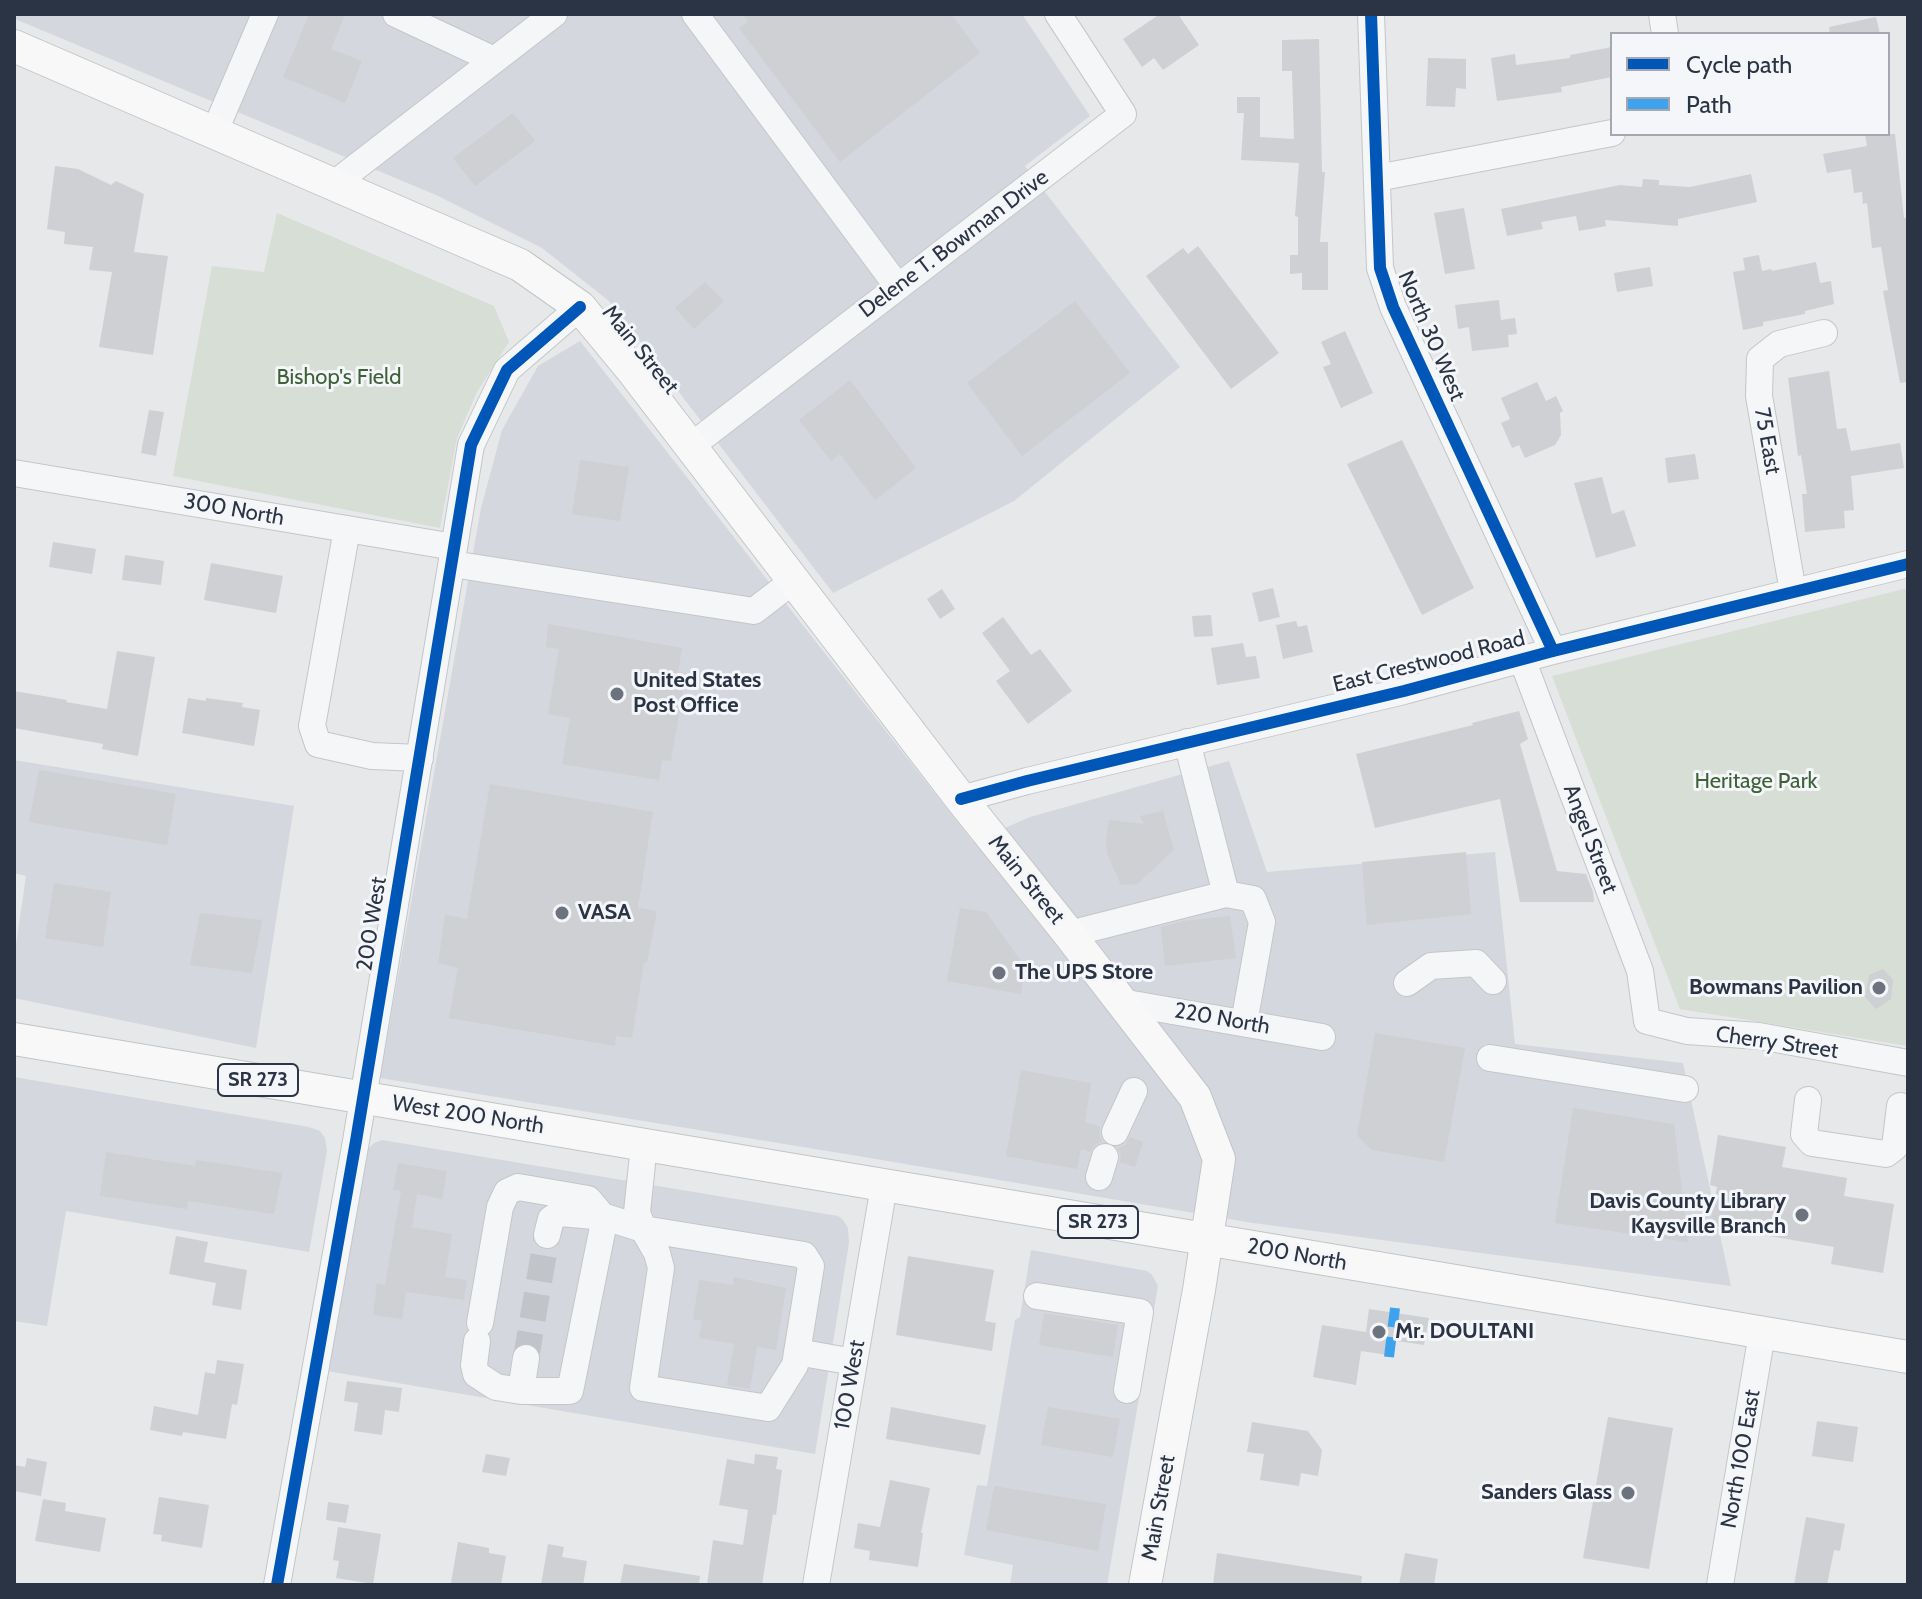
<!DOCTYPE html>
<style>
body{margin:0}
#map{position:relative;width:1922px;height:1599px;overflow:hidden;background:#e6e8ea;font-family:Cabin,sans-serif}
canvas{display:block}
.frame{position:absolute;inset:0;border:16px solid #2b3445;pointer-events:none}
.legend{position:absolute;left:1610px;top:32px;width:280px;height:104px;box-sizing:border-box;background:#f4f6f9;border:2px solid #a4a8b1;margin:0;padding:10px 14px;list-style:none;font-size:24px;color:#2b3445}
.legend li{display:flex;align-items:center;gap:16px;height:40px}
.legend b{width:40px;border:2px solid #a4a8b1}
</style>
<div id="map">
<canvas width="1922" height="1599"></canvas>
<div class="frame"></div>
<ul class="legend">
<li><b style="height:10px;background:#0057b8"></b>Cycle path</li>
<li><b style="height:10px;background:#3ea3ec"></b>Path</li>
</ul>
</div>
<script>
const ctx = document.querySelector('canvas').getContext('2d');
ctx.lineJoin = 'round';
function paint(path, color) {
  ctx.fillStyle = color;
  ctx.fill(path, 'evenodd');
}
function shape(rows) {
  const path = new Path2D();
  for (const r of rows) {
    path.moveTo(r[0], r[1]);
    for (let i = 2; i < r.length; i += 2) path.lineTo(r[i], r[i + 1]);
  }
  return path;
}
function trace(path, color, width, dash) {
  ctx.strokeStyle = color;
  ctx.lineWidth = width;
  ctx.lineCap = dash ? 'butt' : 'round';
  ctx.setLineDash(dash || []);
  ctx.stroke(path);
}
function drawText(font, color, halo, rows, align = 'center') {
  ctx.font = font + ' Cabin,sans-serif';
  ctx.lineWidth = 6;
  ctx.setLineDash([]);
  ctx.textBaseline = 'middle';
  ctx.strokeStyle = halo;
  ctx.fillStyle = color;
  for (const [text, x, y, turn = 0] of rows) {
    ctx.save();
    ctx.translate(x, y);
    ctx.rotate((+turn || 0) * Math.PI / 180);
    ctx.textAlign = isNaN(turn) ? turn : align;
    if (halo) ctx.strokeText(text, 0, 0);
    ctx.fillText(text, 0, 0);
    ctx.restore();
  }
}
paint(shape([
 [17,14,1022,14,1090,116,1025,166,1180,367,1014,501,833,593,609,301,542,248,436,195,15,19],
 [580,341,973,842,1030,817,1229,761,1267,872,1495,852,1515,1044,1683,1063,1731,1286,1253,1223,858,1156,380,1078,481,508,502,430,538,366],
 [14,760,294,806,256,1048,14,998,14,959,26,876,14,873],
 [14,1077,309,1127,320,1131,325,1138,327,1151,309,1252,66,1211,47,1326,14,1321],
 [382,1140,838,1216,843,1220,848,1228,849,1243,815,1454,327,1371,367,1150,374,1143],
 [1031,1250,1147,1271,1152,1275,1158,1286,1107,1585,1010,1585,1013,1565,964,1555,977,1485,987,1486,1015,1320,1020,1317]
]), '#d4d7dd');
paint(shape([
 [277,213,494,306,509,342,477,392,457,438,440,528,173,476,212,266,264,272],
 [1908,588,1908,1046,1680,1009,1552,676]
]), '#d6ded6');
paint(shape([
 [309,14,345,14,331,49,362,61,345,103,283,77],
 [742,14,951,14,980,53,840,162,739,28,748,22],
 [1160,14,1178,14,1199,45,1163,70,1154,58,1142,67,1123,39],
 [1876,17,1880,34,1830,34,1829,27],
 [1319,39,1322,172,1325,172,1320,242,1328,242,1328,290,1302,290,1302,273,1290,274,1290,255,1298,255,1298,217,1295,216,1299,163,1241,160,1244,113,1237,113,1237,97,1260,97,1260,137,1294,139,1292,71,1282,71,1282,40],
 [1612,47,1612,77,1561,87,1562,92,1497,101,1491,58,1515,54,1516,65,1570,58,1570,55],
 [1428,58,1466,59,1466,89,1456,88,1455,107,1426,106],
 [513,113,535,141,475,186,453,158],
 [1865,134,1895,134,1904,218,1908,218,1908,382,1900,383,1883,291,1888,290,1881,247,1872,248,1867,203,1863,204,1862,192,1854,193,1851,169,1827,173,1823,154,1867,146],
 [55,166,78,169,111,185,116,181,144,194,134,252,168,256,153,355,99,347,112,272,89,270,93,247,64,244,65,232,47,229],
 [1751,174,1757,202,1678,219,1678,226,1605,220,1606,226,1579,231,1576,216,1541,222,1543,229,1507,236,1501,209,1620,185,1642,187,1643,179,1659,180,1659,185,1690,187],
 [1464,208,1475,269,1445,274,1434,213],
 [1198,246,1279,353,1231,389,1146,276,1183,248,1188,254],
 [1759,255,1762,271,1771,269,1772,271,1816,262,1820,283,1831,281,1834,304,1805,311,1805,314,1763,322,1763,326,1743,330,1733,272,1745,270,1743,258],
 [1650,267,1653,286,1617,292,1614,273],
 [705,282,724,301,694,329,675,308],
 [1499,300,1501,320,1515,318,1517,334,1508,335,1509,347,1472,351,1469,327,1458,329,1455,305],
 [1075,301,1130,373,1022,456,967,383],
 [1345,331,1373,393,1341,408,1323,367,1331,364,1321,342],
 [1829,371,1837,429,1846,428,1851,451,1900,443,1904,468,1851,476,1854,510,1844,511,1845,528,1805,532,1802,494,1807,494,1801,455,1798,456,1788,378],
 [850,380,916,468,875,500,840,454,831,461,799,420],
 [1537,382,1546,401,1556,396,1563,411,1560,413,1561,435,1555,445,1525,458,1519,445,1512,448,1501,423,1510,419,1501,398],
 [149,410,164,412,156,456,141,453],
 [1402,440,1474,588,1422,615,1347,464],
 [1695,454,1699,479,1668,483,1665,458],
 [580,460,629,467,620,521,572,514],
 [1602,477,1612,514,1624,510,1636,546,1596,558,1574,483],
 [53,542,96,549,92,574,49,567],
 [125,555,164,561,161,585,122,580],
 [211,563,283,576,276,613,204,600],
 [1273,588,1280,617,1259,622,1252,593],
 [942,589,955,609,940,619,927,599],
 [1211,615,1213,636,1194,637,1192,616],
 [1003,617,1031,655,1040,649,1072,691,1028,724,996,681,1010,671,982,633],
 [1296,621,1298,627,1307,625,1313,652,1283,659,1276,625],
 [548,624,682,648,678,672,686,673,671,761,662,760,659,780,562,764,570,718,548,714,559,649,546,647],
 [1243,643,1246,657,1256,656,1260,678,1217,685,1211,648],
 [117,651,155,657,138,756,102,749,103,744,14,728,14,691,67,700,66,702,107,709],
 [188,698,206,701,206,698,243,703,242,707,260,710,254,746,182,733],
 [1519,711,1528,739,1520,744,1557,871,1586,874,1593,892,1594,902,1520,902,1500,799,1375,828,1356,754,1473,725,1472,723],
 [39,770,176,794,167,845,29,822],
 [490,784,653,812,638,908,657,911,647,963,644,962,632,1038,616,1036,615,1046,449,1018,458,968,438,963,445,915,467,919],
 [1163,811,1174,850,1137,884,1121,885,1107,853,1106,839,1109,820,1144,824,1140,816],
 [1466,852,1471,914,1367,925,1362,862],
 [54,883,111,892,103,947,45,938],
 [960,908,986,912,1025,967,1021,994,947,981],
 [200,913,262,920,252,973,190,965],
 [1230,916,1236,958,1165,966,1161,927,1183,921],
 [1883,969,1893,980,1891,999,1876,1009,1865,997,1869,975],
 [1375,1033,1465,1048,1444,1162,1372,1150,1357,1135],
 [1021,1070,1091,1083,1085,1122,1100,1127,1099,1134,1102,1141,1095,1145,1090,1152,1081,1149,1077,1169,1006,1156],
 [1573,1108,1674,1124,1688,1242,1555,1223],
 [1718,1135,1786,1147,1782,1167,1847,1178,1844,1196,1894,1204,1883,1273,1831,1264,1834,1247,1710,1226,1717,1187,1710,1185],
 [1130,1137,1143,1142,1135,1167,1120,1162,1121,1154,1118,1148,1125,1145],
 [106,1152,195,1166,196,1160,282,1173,274,1214,188,1201,187,1209,100,1196],
 [398,1163,447,1171,442,1199,417,1194,412,1227,452,1234,445,1277,467,1280,464,1300,406,1292,402,1319,373,1315,377,1283,385,1285,401,1191,393,1190],
 [176,1236,208,1242,204,1262,247,1270,241,1310,212,1305,216,1283,169,1274],
 [908,1256,994,1270,985,1321,996,1323,992,1351,896,1335],
 [734,1277,786,1288,776,1350,757,1347,750,1389,727,1385,734,1344,699,1338,702,1321,693,1319,699,1280,733,1285],
 [1369,1309,1429,1318,1424,1345,1390,1340,1388,1355,1361,1351,1356,1385,1313,1377,1322,1325,1366,1332],
 [1044,1313,1118,1325,1113,1357,1039,1345],
 [217,1360,244,1364,237,1405,232,1404,226,1439,183,1432,182,1436,150,1430,154,1406,198,1415,205,1372,215,1374],
 [347,1381,402,1388,399,1412,385,1410,382,1435,354,1431,358,1403,344,1401],
 [891,1407,986,1425,980,1455,886,1439],
 [1048,1407,1120,1419,1113,1457,1041,1445],
 [1608,1417,1673,1428,1649,1569,1583,1558],
 [1817,1421,1858,1427,1853,1462,1812,1456],
 [1252,1422,1308,1431,1322,1450,1318,1476,1301,1473,1299,1486,1260,1480,1264,1454,1247,1452],
 [486,1454,510,1458,506,1476,482,1472],
 [755,1454,778,1457,776,1469,782,1470,776,1515,773,1514,762,1585,707,1585,713,1540,743,1545,748,1510,719,1505,727,1459,754,1464],
 [27,1458,47,1462,41,1496,14,1491,14,1465,25,1467],
 [890,1480,930,1488,921,1533,923,1533,918,1567,869,1560,870,1551,854,1548,858,1523,880,1527],
 [994,1486,1106,1504,1098,1551,986,1530],
 [159,1497,209,1505,202,1548,161,1541,162,1535,153,1534],
 [43,1499,66,1503,65,1511,106,1518,100,1552,35,1541],
 [328,1502,349,1505,346,1523,326,1520],
 [1806,1517,1845,1524,1840,1551,1834,1550,1827,1585,1794,1585],
 [338,1527,381,1534,373,1584,336,1578,339,1561,333,1560],
 [458,1542,489,1548,489,1553,506,1556,501,1585,464,1585,451,1583],
 [548,1544,564,1547,562,1557,587,1561,583,1585,541,1585],
 [1217,1553,1362,1576,1361,1585,1213,1585],
 [1405,1553,1438,1559,1434,1585,1399,1585],
 [624,1564,700,1576,699,1585,620,1585]
]), '#ced0d3');
trace(shape([
 [526,1358,547,1235]
]), '#c1c4c9', 26, [26, 13]);
const minor = shape([
 [396,14,494,60],
 [695,14,898,287],
 [1371,14,1380,268,1393,307,1553,651],
 [1662,14,1665,34],
 [214,133,265,14],
 [1377,178,1612,133],
 [334,184,554,14],
 [691,446,1123,114,1058,14],
 [14,473,454,547],
 [347,529,312,726,318,744,372,756,420,758],
 [452,564,754,611,793,581],
 [1793,592,1759,396,1760,359,1779,344,1824,333],
 [1522,659,1640,971,1647,1021,1687,1031,1759,1036,1908,1063],
 [1187,742,1226,894,1253,899,1262,922,1244,1023],
 [961,799,1027,781,1404,691,1553,651,1908,564],
 [1069,934,1226,894],
 [1407,983,1431,966,1476,963,1493,981],
 [1121,1002,1322,1037],
 [1490,1058,1685,1089],
 [1808,1100,1804,1134,1812,1143,1886,1154,1895,1147,1900,1106],
 [1115,1132,1134,1091],
 [1099,1177,1105,1157],
 [547,1235,551,1219,560,1213,605,1217,643,1229,804,1255,811,1266,795,1365,768,1408,643,1388,661,1268,657,1253,643,1229,637,1212,644,1145],
 [1037,1296,1140,1312,1127,1390],
 [480,1323,500,1207,507,1192,518,1187,588,1199,599,1212],
 [477,1341,474,1365,476,1374,496,1387,521,1391,570,1391,605,1217],
 [797,1352,854,1362],
 [521,1391,526,1358],
 [277,1585,356,1141,471,445,507,370,580,307],
 [816,1585,884,1186],
 [1720,1585,1762,1333]
]);
const major = shape([
 [14,46,520,265,580,307,632,370,961,799,1069,934,1195,1097,1219,1159,1199,1290,1145,1585],
 [14,1039,1908,1357]
]);
trace(minor, '#c4c6c8', 28);
trace(major, '#c2c5c8', 34);
trace(minor, '#f5f6f7', 26);
trace(major, '#f8f8f8', 32);
trace(shape([
 [1389,1357,1395,1308]
]), '#3ea3ec', 10, [20, 10]);
trace(shape([
 [1371,14,1380,268,1393,307,1553,651],
 [961,799,1027,781,1404,691,1553,651,1908,564],
 [277,1585,356,1141,471,445,507,370,580,307]
]), '#0057b8', 12);
for (const [x, y, r, color] of [
 [617,694,8,"#6c737f"],
 [562,913,8,"#6c737f"],
 [999,973,8,"#6c737f"],
 [1879,988,8,"#6c737f"],
 [1802,1215,8,"#6c737f"],
 [1379,1332,8,"#6c737f"],
 [1628,1493,8,"#6c737f"]
]) {
  const dot = new Path2D();
  dot.arc(x, y, r, 0, 2 * Math.PI);
  ctx.fillStyle = color;
  ctx.fill(dot);
  trace(dot, '#f4f6f9', 3);
}
for (const [x, y, w] of [
 [258,1080,80],
 [1098,1222,80]
]) {
  const box = new Path2D();
  box.roundRect(x - w / 2, y - 16, w, 32, 6);
  ctx.fillStyle = '#f4f6f9';
  ctx.fill(box);
  trace(box, '#2b3445', 2);
}
drawText('bold 20px', '#2b3445', null, [
 ["SR 273",258,1080],
 ["SR 273",1098,1222]
]);
drawText('22px', '#2b3445', '#f4f6f9', [
 ["Delene T. Bowman Drive",954,244,-37],
 ["North 30 West",1431,336,67],
 ["Main Street",640,350,51],
 ["75 East",1767,441,80],
 ["300 North",234,510,10],
 ["East Crestwood Road",1429,662,-14],
 ["Angel Street",1590,839,69],
 ["Main Street",1026,880,51],
 ["200 West",372,924,-81],
 ["220 North",1222,1019,10],
 ["Cherry Street",1777,1043,8],
 ["West 200 North",468,1115,9],
 ["200 North",1297,1255,10],
 ["100 West",850,1385,-80],
 ["North 100 East",1741,1459,-80],
 ["Main Street",1159,1508,-80]
]);
drawText('22px', '#3f6138', '#f4f6f9', [
 ["Bishop's Field",339,378],
 ["Heritage Park",1756,782]
]);
drawText('bold 22px', '#2b3445', '#f4f6f9', [
 ["United States",633,681],
 ["Post Office",633,706],
 ["VASA",578,913],
 ["The UPS Store",1015,973],
 ["Bowmans Pavilion",1863,988,"right"],
 ["Davis County Library",1786,1202,"right"],
 ["Kaysville Branch",1786,1227,"right"],
 ["Mr. DOULTANI",1395,1332],
 ["Sanders Glass",1612,1493,"right"]
], 'left');
</script>
